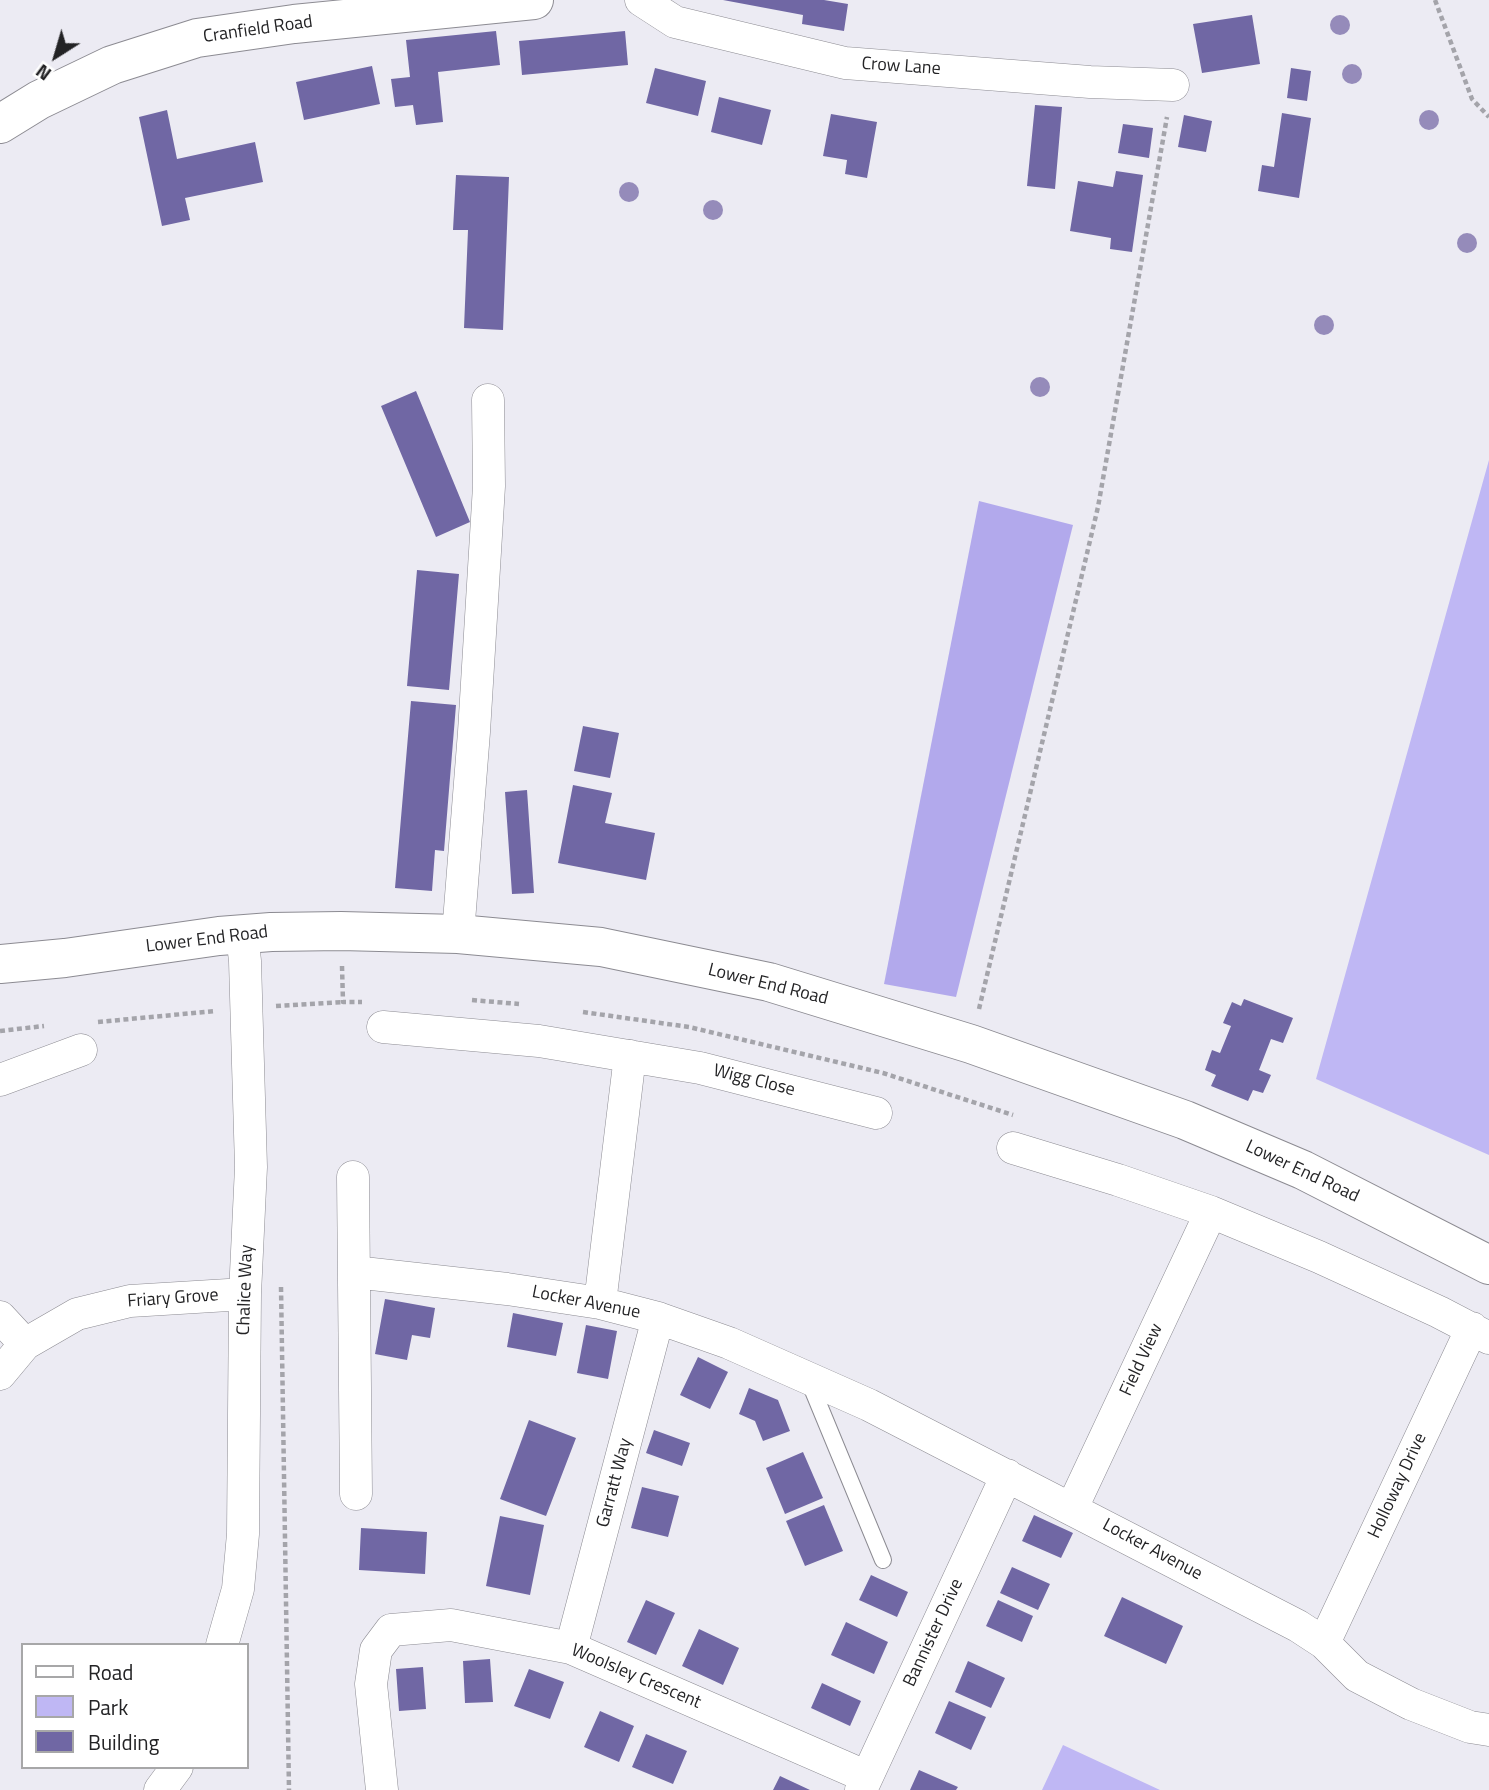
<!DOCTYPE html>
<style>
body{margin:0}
#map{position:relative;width:1489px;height:1790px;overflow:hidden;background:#ecebf3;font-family:"Titillium Web",sans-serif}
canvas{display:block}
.legend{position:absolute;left:21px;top:1643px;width:228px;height:126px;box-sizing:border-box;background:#fff;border:2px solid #a7a7a8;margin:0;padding:9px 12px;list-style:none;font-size:21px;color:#232325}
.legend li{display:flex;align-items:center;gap:14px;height:35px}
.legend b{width:35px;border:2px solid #a7a7a8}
.north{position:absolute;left:21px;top:21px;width:70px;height:70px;-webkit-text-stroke:5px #fff;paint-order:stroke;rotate:217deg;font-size:19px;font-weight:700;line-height:28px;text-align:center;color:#232325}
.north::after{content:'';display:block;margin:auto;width:24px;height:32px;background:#232325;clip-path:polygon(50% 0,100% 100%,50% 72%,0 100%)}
</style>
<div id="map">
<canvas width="1489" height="1790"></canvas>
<ul class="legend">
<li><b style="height:9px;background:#fff"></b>Road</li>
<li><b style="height:19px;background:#bfb7f4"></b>Park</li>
<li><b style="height:19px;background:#7067a4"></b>Building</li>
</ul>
<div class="north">N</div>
</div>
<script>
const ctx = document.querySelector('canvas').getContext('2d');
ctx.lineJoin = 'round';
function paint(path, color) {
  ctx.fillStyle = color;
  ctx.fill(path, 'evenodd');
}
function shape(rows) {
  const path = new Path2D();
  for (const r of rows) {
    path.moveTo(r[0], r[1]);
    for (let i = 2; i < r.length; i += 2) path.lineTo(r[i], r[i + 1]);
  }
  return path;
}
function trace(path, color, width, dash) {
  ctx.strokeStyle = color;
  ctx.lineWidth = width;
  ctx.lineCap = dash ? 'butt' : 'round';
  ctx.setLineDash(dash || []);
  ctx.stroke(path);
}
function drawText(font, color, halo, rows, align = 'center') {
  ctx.font = font + ' "Titillium Web",sans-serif';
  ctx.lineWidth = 7;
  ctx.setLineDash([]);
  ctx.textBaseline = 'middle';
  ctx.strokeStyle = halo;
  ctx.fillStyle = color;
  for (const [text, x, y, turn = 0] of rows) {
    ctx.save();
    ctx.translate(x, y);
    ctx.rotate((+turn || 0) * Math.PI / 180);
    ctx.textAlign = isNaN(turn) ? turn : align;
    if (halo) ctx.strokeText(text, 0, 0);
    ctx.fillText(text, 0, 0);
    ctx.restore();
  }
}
paint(shape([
 [1489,460,1489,1155,1316,1079],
 [1063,1745,1160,1790,1042,1790]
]), '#bfb7f4');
paint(shape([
 [979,501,1073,525,956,997,884,984]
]), '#b2a9ec');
paint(shape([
 [723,0,824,0,848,4,844,31,802,24,803,15],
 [1252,15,1260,64,1202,73,1193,24],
 [496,31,500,65,438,72,443,122,416,125,413,105,395,107,391,79,410,77,406,40],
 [625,31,628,65,522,75,519,41],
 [372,66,380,104,304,120,296,82],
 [655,68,706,81,698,116,646,103],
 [1291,68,1311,71,1307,101,1287,98],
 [719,97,771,110,762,145,711,132],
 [1035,105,1062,107,1055,189,1027,186],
 [167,110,177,159,255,142,263,182,185,198,190,220,162,226,139,117],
 [1282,113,1311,118,1299,198,1258,191,1262,165,1274,167],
 [831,114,877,122,867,178,845,174,847,160,823,156],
 [1184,115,1212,121,1206,152,1178,147],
 [1123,124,1153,128,1149,158,1118,153],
 [1116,171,1143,175,1132,252,1110,249,1111,238,1070,231,1078,181,1113,187],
 [456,175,509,177,503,330,464,328,468,230,453,230],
 [416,391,470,522,436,537,381,406],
 [417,570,459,574,449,690,407,686],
 [411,701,456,705,444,851,435,850,432,891,395,888],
 [583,726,619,733,610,778,574,771],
 [573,785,612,793,605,823,655,833,646,880,558,863],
 [527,790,534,893,512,894,505,792],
 [1244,999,1293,1018,1283,1043,1271,1039,1259,1070,1271,1075,1263,1093,1253,1090,1248,1101,1211,1086,1216,1075,1205,1070,1212,1050,1220,1053,1231,1026,1223,1023,1232,1002,1241,1006],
 [385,1299,435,1308,430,1338,412,1335,407,1360,375,1354],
 [513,1313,563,1323,556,1356,507,1347],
 [586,1325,617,1331,608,1379,577,1373],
 [698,1357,728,1372,710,1409,680,1395],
 [749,1388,778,1400,790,1431,763,1441,755,1421,739,1414],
 [529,1420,576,1438,546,1516,500,1499],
 [654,1430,690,1443,682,1466,646,1453],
 [803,1452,823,1498,785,1514,766,1468],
 [642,1487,679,1496,668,1537,631,1528],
 [824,1505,843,1551,805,1566,786,1521],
 [1034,1515,1073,1533,1061,1558,1022,1541],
 [500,1516,544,1525,530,1595,486,1586],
 [361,1528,427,1532,425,1574,359,1570],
 [1012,1567,1050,1584,1038,1610,1000,1593],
 [871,1575,908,1592,897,1617,859,1600],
 [1122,1597,1183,1626,1166,1664,1104,1636],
 [646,1600,675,1613,656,1655,627,1642],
 [998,1600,1033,1616,1022,1642,986,1626],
 [846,1622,888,1642,874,1674,831,1655],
 [699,1629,739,1648,723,1685,682,1666],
 [490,1659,493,1702,465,1703,463,1661],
 [968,1661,1005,1678,991,1708,955,1692],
 [423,1667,426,1709,399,1711,396,1669],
 [529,1669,564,1682,550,1719,514,1706],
 [822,1683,861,1701,850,1726,811,1708],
 [949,1701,986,1717,971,1750,935,1733],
 [600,1711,634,1726,619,1762,584,1747],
 [646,1734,687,1751,673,1784,632,1767],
 [919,1770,958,1787,956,1790,910,1790],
 [780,1776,810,1790,773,1790]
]), '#7067a4');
const service = shape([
 [809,1381,883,1560]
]);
const minor = shape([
 [641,0,675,22,845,63,1090,82,1173,85],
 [458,934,474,732,489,486,488,400],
 [383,1027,539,1041,700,1068,876,1113],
 [0,1080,81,1050],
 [1013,1148,1118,1180,1211,1212,1319,1257,1439,1312,1489,1338],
 [353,1177,356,1494],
 [354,1272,507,1289,600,1303,658,1318,729,1343,869,1405,1298,1626,1324,1643,1357,1676,1411,1704,1470,1727,1489,1730],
 [600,1303,630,1056],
 [0,1317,25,1344],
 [0,1374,25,1344,77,1314,130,1301,245,1294],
 [1072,1508,1211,1212],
 [1324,1643,1472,1328],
 [222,1645,238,1589,243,1534,245,1294,251,1167,245,961,242,934],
 [571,1648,658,1318],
 [160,1790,177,1767],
 [382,1790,371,1684,376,1650,391,1630,451,1625,571,1648,867,1777],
 [861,1790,1007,1475]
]);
const tertiary = shape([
 [0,124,39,100,112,65,197,38,294,24,534,0],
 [0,964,65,958,219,936,271,932,341,931,458,934,601,947,769,982,971,1044,1185,1120,1303,1170,1489,1265]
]);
trace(service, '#8c8b92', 18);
trace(minor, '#8c8b92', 33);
trace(tertiary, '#8c8b92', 40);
trace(shape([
 [1435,0,1472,99,1489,117],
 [342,966,343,1002,362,1002],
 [472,1000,519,1004],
 [276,1006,343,1002],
 [979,1009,1098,507,1167,117],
 [583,1012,689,1027,883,1073,1013,1115],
 [98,1022,215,1011],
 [0,1031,44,1026],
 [281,1287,289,1790]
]), '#a4a4aa', 4.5, [5, 3.5]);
trace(service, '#fff', 16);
trace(minor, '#fff', 32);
trace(tertiary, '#fff', 38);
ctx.fillStyle = '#958bba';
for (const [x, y] of [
 [1340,25],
 [1352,74],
 [1429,120],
 [629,192],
 [713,210],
 [1467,243],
 [1324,325],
 [1040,387]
]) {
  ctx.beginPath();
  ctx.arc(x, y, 10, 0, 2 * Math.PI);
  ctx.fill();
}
drawText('18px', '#232325', '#fff', [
 ["Cranfield Road",258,30,-8],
 ["Crow Lane",901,67,4],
 ["Lower End Road",207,940,-7],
 ["Lower End Road",768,985,14],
 ["Wigg Close",754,1081,14],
 ["Lower End Road",1302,1172,25],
 ["Chalice Way",246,1290,-88],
 ["Friary Grove",173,1299,-4],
 ["Locker Avenue",586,1303,11],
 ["Field View",1142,1360,-65],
 ["Garratt Way",615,1483,-75],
 ["Holloway Drive",1398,1486,-65],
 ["Locker Avenue",1152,1550,28],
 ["Bannister Drive",934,1633,-65],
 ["Woolsley Crescent",636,1677,23]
]);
</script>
